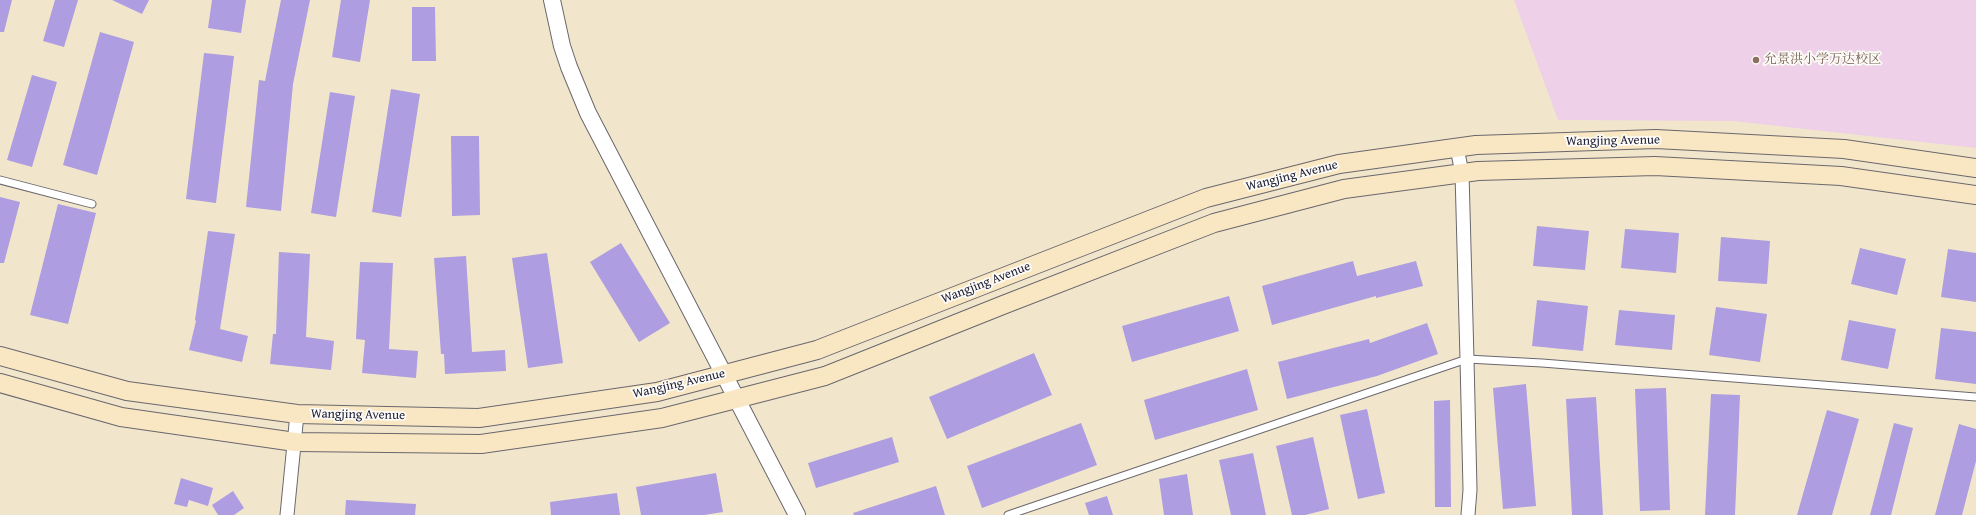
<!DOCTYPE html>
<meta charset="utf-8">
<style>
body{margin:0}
canvas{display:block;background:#f1e6cb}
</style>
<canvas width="1976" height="515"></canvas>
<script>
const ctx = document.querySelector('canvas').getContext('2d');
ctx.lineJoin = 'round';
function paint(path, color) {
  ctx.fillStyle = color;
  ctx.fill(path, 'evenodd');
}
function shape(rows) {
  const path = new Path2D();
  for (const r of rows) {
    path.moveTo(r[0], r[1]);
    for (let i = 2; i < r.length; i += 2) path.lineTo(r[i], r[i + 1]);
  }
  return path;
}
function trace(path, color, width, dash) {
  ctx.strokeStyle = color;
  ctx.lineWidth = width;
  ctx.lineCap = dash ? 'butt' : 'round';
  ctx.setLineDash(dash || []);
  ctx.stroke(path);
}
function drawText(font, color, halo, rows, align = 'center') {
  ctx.font = font + ' "Gentium Book Plus","Noto Serif SC",serif';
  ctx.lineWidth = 3.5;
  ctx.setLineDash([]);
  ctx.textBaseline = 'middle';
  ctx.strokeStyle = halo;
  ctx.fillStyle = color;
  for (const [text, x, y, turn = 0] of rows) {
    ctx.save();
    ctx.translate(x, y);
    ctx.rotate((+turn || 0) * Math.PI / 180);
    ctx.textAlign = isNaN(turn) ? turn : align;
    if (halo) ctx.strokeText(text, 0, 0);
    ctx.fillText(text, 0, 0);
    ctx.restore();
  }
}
paint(shape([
 [1514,0,1976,0,1976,148,1733,121,1558,120]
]), '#eed0e8');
paint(shape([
 [0,0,12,0,4,32,0,32],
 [55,0,78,0,64,47,43,41],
 [112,0,149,0,142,14],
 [212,0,246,0,241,33,208,28],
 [281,0,310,0,293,84,281,211,246,207,259,80,265,81],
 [341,0,370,0,360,62,332,57],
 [412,7,435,7,436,61,412,61],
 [100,32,134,42,97,175,63,165],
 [204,53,234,56,216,203,186,199],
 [32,75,57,82,32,167,7,160],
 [391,89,420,94,401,217,372,212],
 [330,92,355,96,336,217,311,213],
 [451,136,479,136,480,215,452,216],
 [0,197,20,202,4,263,0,263],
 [58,204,96,213,68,324,30,315],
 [1537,226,1589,231,1585,270,1533,266],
 [1625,229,1679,233,1676,273,1621,268],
 [208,231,235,234,220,329,248,336,242,362,189,350,196,321,195,320],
 [1721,237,1770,241,1767,284,1718,281],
 [621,243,670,323,639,342,590,262],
 [1860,248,1906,259,1897,295,1851,284],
 [1948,249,1976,253,1976,302,1941,297],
 [279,252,310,254,306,337,334,341,331,370,270,364,273,334,276,334],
 [547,253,563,363,528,368,512,258],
 [466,256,472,352,505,350,506,371,445,374,444,354,441,354,434,258],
 [1353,261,1357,276,1416,261,1423,286,1376,298,1376,296,1272,325,1262,286],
 [360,262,393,263,389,349,418,351,416,378,362,373,365,340,356,339],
 [1229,296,1239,331,1132,362,1122,326],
 [1537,300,1588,306,1583,351,1532,346],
 [1716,307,1767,314,1760,362,1709,355],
 [1619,310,1675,315,1672,350,1615,345],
 [1849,320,1896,329,1888,369,1841,360],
 [1427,323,1438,354,1377,376,1287,399,1278,362,1369,339,1370,343],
 [1941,328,1976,332,1976,384,1935,379],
 [1034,353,1052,395,947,439,929,397],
 [1247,369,1258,410,1155,440,1144,400],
 [1526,384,1536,506,1503,509,1493,388],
 [1666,388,1670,510,1640,511,1635,389],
 [1711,394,1740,395,1735,515,1705,515],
 [1596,397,1603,515,1572,515,1566,399],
 [1450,400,1451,507,1435,507,1434,401],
 [1367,409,1385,493,1358,499,1340,415],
 [1827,410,1859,419,1832,515,1797,515],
 [1081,423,1097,465,982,508,967,466],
 [1894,423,1913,428,1891,515,1870,515],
 [1959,424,1976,429,1976,461,1962,515,1935,515],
 [892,437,899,462,816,488,808,463],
 [1313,437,1329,509,1305,515,1292,515,1276,446],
 [1253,453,1266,515,1231,515,1219,460],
 [716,473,723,512,704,515,641,515,636,487],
 [1187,474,1193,515,1164,515,1159,479],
 [181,478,213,488,208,506,189,500,187,507,174,504],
 [936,486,945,515,854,515,853,513],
 [233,491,244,508,234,515,218,515,212,505],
 [617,493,620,515,551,515,550,502],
 [1107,496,1113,515,1089,515,1085,503],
 [346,500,416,504,415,515,345,515]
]), '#ae9de0');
const service = shape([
 [0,180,92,204],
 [1008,515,1467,359,1542,363,1976,397]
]);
const minor = shape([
 [1457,148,1462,173,1467,359,1470,490,1468,515],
 [287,515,297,414]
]);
const tertiary = shape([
 [552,0,562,46,569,67,588,113,797,515]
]);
const secondary = shape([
 [0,356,127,391,297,414,479,418,657,392,817,350,1206,198,1339,164,1476,145,1656,139,1844,149,1976,168],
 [0,383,121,417,295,442,481,444,662,418,825,376,1003,305,1214,223,1344,189,1478,171,1655,166,1841,176,1976,195]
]);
trace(service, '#6a676d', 9);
trace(minor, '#6a676d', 15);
trace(tertiary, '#6a676d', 18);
trace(secondary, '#6a676d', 20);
trace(service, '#fff', 7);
trace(minor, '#fff', 13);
trace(tertiary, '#fff', 16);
trace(secondary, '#f9e7c3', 18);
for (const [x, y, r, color] of [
 [1756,60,4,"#8d6e63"]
]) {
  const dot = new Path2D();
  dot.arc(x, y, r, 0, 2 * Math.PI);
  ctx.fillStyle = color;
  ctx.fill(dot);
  trace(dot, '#fdfcf7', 1.5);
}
drawText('13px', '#785e54', '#fdfcf7', [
 ["允景洪小学万达校区",1764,60]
], 'left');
drawText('13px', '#22223b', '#fdfcf7', [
 ["Wangjing Avenue",1613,141,-1],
 ["Wangjing Avenue",1292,176,-14],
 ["Wangjing Avenue",986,283,-21],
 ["Wangjing Avenue",679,384,-13],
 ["Wangjing Avenue",358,415,1]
]);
</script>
